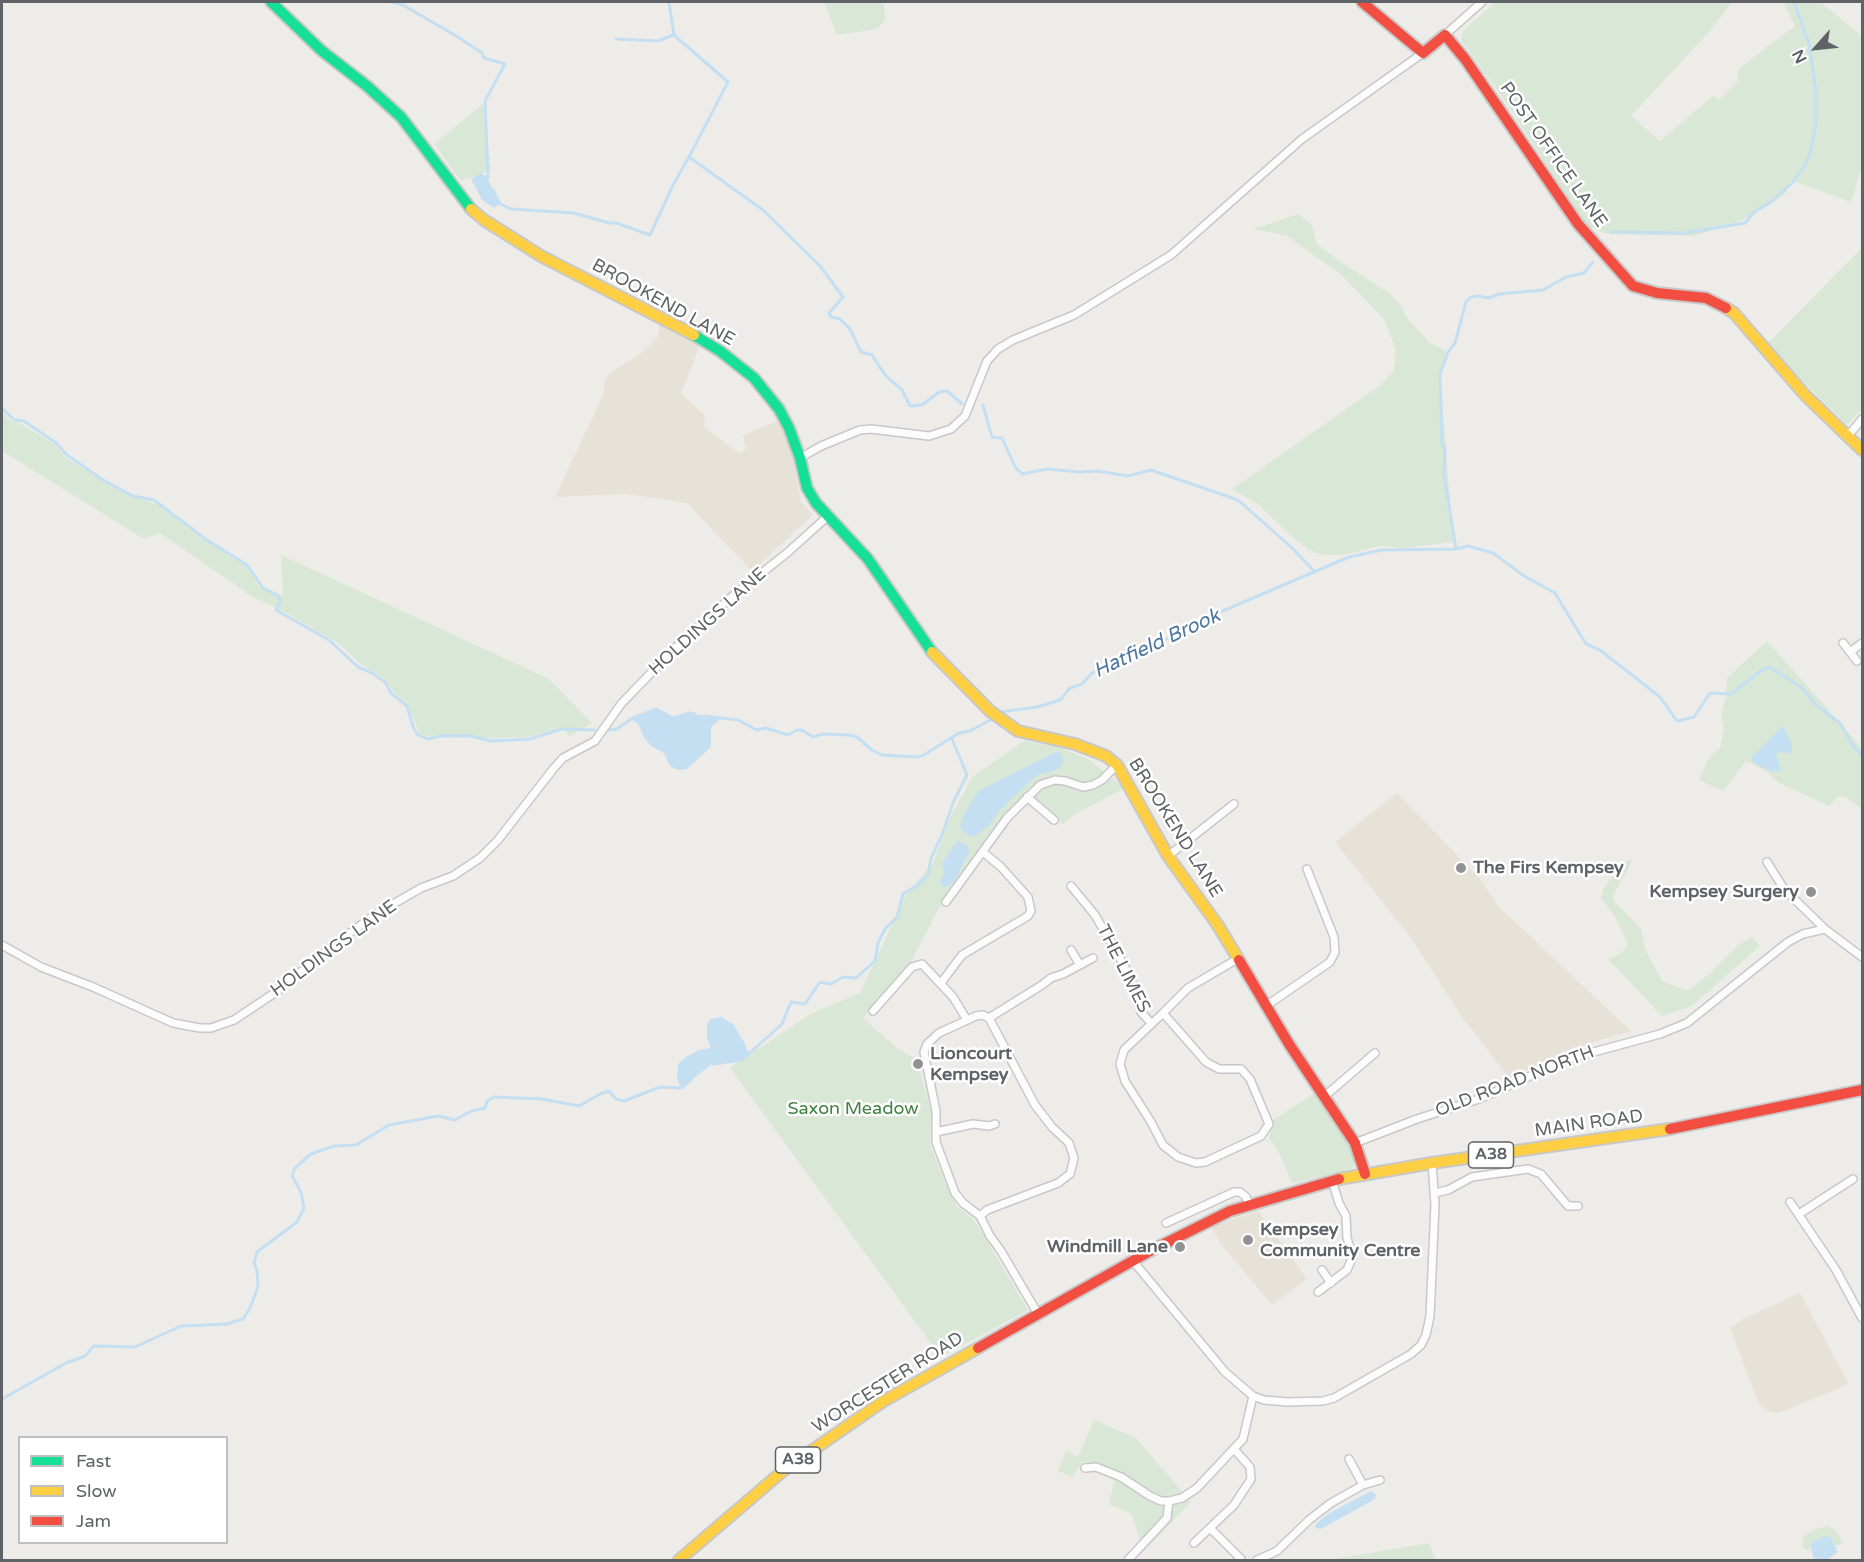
<!DOCTYPE html>
<style>
body{margin:0}
#map{position:relative;width:1864px;height:1562px;overflow:hidden;background:#eeece9;font-family:"Varela Round",sans-serif}
canvas{display:block}
.frame{position:absolute;inset:0;border:3px solid #5f6266;pointer-events:none}
.legend{position:absolute;left:18px;top:1436px;width:210px;height:108px;box-sizing:border-box;background:#fff;border:2px solid #bfc0c2;margin:0;padding:8px 10px;list-style:none;font-size:18px;color:#5f6266}
.legend li{display:flex;align-items:center;gap:12px;height:30px}
.legend b{width:30px;border:2px solid #bfc0c2}
.north{position:absolute;left:1786px;top:18px;width:60px;height:60px;-webkit-text-stroke:4px #fff;paint-order:stroke;rotate:243deg;font-size:16px;font-weight:700;line-height:24px;text-align:center;color:#5f6266}
.north::after{content:'';display:block;margin:auto;width:21px;height:27px;background:#5f6266;clip-path:polygon(50% 0,100% 100%,50% 72%,0 100%)}
</style>
<div id="map">
<canvas width="1864" height="1562"></canvas>
<div class="frame"></div>
<ul class="legend">
<li><b style="height:8px;background:#16e098"></b>Fast</li>
<li><b style="height:8px;background:#ffcf43"></b>Slow</li>
<li><b style="height:8px;background:#f24e42"></b>Jam</li>
</ul>
<div class="north">N</div>
</div>
<script>
const ctx = document.querySelector('canvas').getContext('2d');
ctx.lineJoin = 'round';
function paint(path, color) {
  ctx.fillStyle = color;
  ctx.fill(path, 'evenodd');
}
function shape(rows) {
  const path = new Path2D();
  for (const r of rows) {
    path.moveTo(r[0], r[1]);
    for (let i = 2; i < r.length; i += 2) path.lineTo(r[i], r[i + 1]);
  }
  return path;
}
function trace(path, color, width, dash) {
  ctx.strokeStyle = color;
  ctx.lineWidth = width;
  ctx.lineCap = dash ? 'butt' : 'round';
  ctx.setLineDash(dash || []);
  ctx.stroke(path);
}
function drawText(font, color, halo, rows, align = 'center') {
  ctx.font = font + ' "Varela Round",sans-serif';
  ctx.lineWidth = 5;
  ctx.setLineDash([]);
  ctx.textBaseline = 'middle';
  ctx.strokeStyle = halo;
  ctx.fillStyle = color;
  for (const [text, x, y, turn = 0] of rows) {
    ctx.save();
    ctx.translate(x, y);
    ctx.rotate((+turn || 0) * Math.PI / 180);
    ctx.textAlign = isNaN(turn) ? turn : align;
    if (halo) ctx.strokeText(text, 0, 0);
    ctx.fillText(text, 0, 0);
    ctx.restore();
  }
}
paint(shape([
 [660,322,701,343,681,393,705,416,704,427,739,453,746,449,743,435,780,420,793,458,801,502,813,515,752,571,687,503,627,494,555,497,603,395,605,379,611,372,642,353,658,337],
 [1397,793,1480,879,1499,907,1631,1031,1597,1041,1509,1078,1460,1014,1411,938,1335,842],
 [1258,1211,1307,1279,1272,1305,1220,1243,1211,1227],
 [1800,1293,1849,1384,1787,1410,1778,1413,1769,1412,1759,1404,1730,1328,1745,1318]
]), '#e6e2d8');
paint(shape([
 [824,2,884,2,885,21,876,29,837,35],
 [1495,2,1732,2,1709,32,1631,116,1660,141,1714,95,1719,100,1738,81,1738,69,1795,26,1783,2,1820,2,1862,36,1862,166,1851,202,1790,180,1785,194,1768,206,1733,224,1693,236,1607,234,1587,226,1507,104,1461,40,1463,31],
 [483,104,491,170,461,181,434,144],
 [1298,214,1312,225,1316,243,1342,263,1388,292,1401,305,1406,317,1429,342,1447,352,1440,373,1453,542,1405,548,1380,546,1343,555,1323,555,1309,550,1293,538,1258,504,1232,489,1379,386,1394,371,1396,349,1384,319,1339,273,1287,236,1254,229],
 [1862,248,1862,409,1849,423,1846,424,1766,345],
 [2,412,11,421,21,424,54,444,66,458,118,490,158,505,247,567,259,586,283,596,281,555,549,679,592,723,570,736,562,728,528,737,489,738,429,736,420,734,408,705,393,691,387,681,361,664,337,642,281,610,253,597,160,533,144,539,2,451],
 [1767,641,1862,748,1862,809,1844,796,1837,797,1829,806,1779,783,1765,770,1746,761,1723,791,1699,780,1708,759,1720,748,1724,729,1721,715,1726,697,1727,678],
 [1024,741,1058,747,1088,759,1125,788,1075,814,1063,824,1029,793,1004,817,970,861,943,900,910,964,863,1018,898,1049,917,1059,931,1112,930,1144,945,1183,957,1206,975,1221,1028,1310,941,1357,730,1068,812,1013,860,993,906,895,933,863,951,816,972,777],
 [1633,860,1615,891,1613,900,1641,929,1645,949,1662,981,1687,991,1708,975,1740,944,1752,937,1760,946,1692,1006,1662,1016,1608,959,1621,953,1628,944,1615,917,1601,898,1603,889,1625,861],
 [1315,1093,1345,1135,1354,1159,1354,1164,1352,1169,1292,1183,1280,1154,1269,1138,1273,1120],
 [1094,1420,1136,1438,1191,1502,1143,1552,1132,1514,1109,1504,1116,1474,1083,1461,1073,1477,1058,1471,1066,1451,1078,1457],
 [1828,1525,1836,1531,1843,1543,1835,1546,1831,1538,1810,1546,1809,1551,1803,1548,1802,1539,1808,1533],
 [1429,1543,1436,1560,1326,1560,1328,1560]
]), '#d9e7d6');
paint(shape([
 [481,173,486,176,500,204,494,208,482,200,471,179],
 [656,709,673,718,690,713,720,719,711,727,711,747,687,769,678,770,670,766,664,753,651,746,645,739,638,724,631,719],
 [1783,726,1792,745,1792,752,1785,754,1781,751,1776,755,1781,770,1773,772,1754,763,1751,758],
 [1056,752,1061,754,1063,759,1062,765,1056,770,1038,775,1030,781,1000,810,989,826,976,835,971,837,960,828,963,817,978,791],
 [959,841,968,846,969,852,955,880,950,885,943,887,940,882,944,873,942,864,955,843],
 [721,1017,733,1024,744,1042,749,1054,742,1060,712,1064,681,1088,677,1078,678,1064,686,1057,699,1050,711,1048,707,1038,707,1026,710,1019],
 [1371,1491,1376,1494,1375,1499,1321,1529,1316,1528,1315,1526,1318,1522,1328,1514],
 [1827,1536,1831,1538,1838,1552,1827,1560,1814,1560,1810,1546,1813,1542]
]), '#c4dff1');
trace(shape([
 [392,2,403,5,458,37,482,53,484,58,505,64,485,101,488,178],
 [669,2,674,35,728,82,689,157,763,210,820,266,843,297,829,313,831,317,840,319,850,329,861,352,872,355,886,376,902,390,910,406,922,405,939,392,947,391,962,404],
 [616,39,658,41,673,35],
 [493,190,500,204,511,209,574,213,609,223,616,223,650,235,673,185,689,157],
 [1611,232,1684,233,1745,223,1754,212,1771,202,1792,183,1804,167,1810,154,1816,124,1816,91,1809,44,1794,2],
 [983,405,992,437,1002,438,1015,467,1022,474,1047,469,1079,472,1097,471,1128,476,1151,470,1238,500,1291,547,1314,571],
 [2,408,14,420,24,421,56,443,67,455,103,480,133,496,154,500,207,540,247,565,263,588,277,595,281,601,276,610,329,640,358,667,372,673,386,683,391,693,407,706,414,729,418,735,428,739,441,736,470,736,491,741,530,739,562,729,595,730],
 [1456,549,1444,474,1445,449,1442,443,1440,374,1448,352,1455,343,1466,302,1471,297,1479,296,1489,298,1499,294,1543,290,1566,277,1584,273,1593,262],
 [1000,712,1037,707,1060,700,1070,688,1082,684,1092,673,1171,637,1204,619,1349,557,1382,550,1456,549,1468,546,1493,553,1524,576,1555,593,1586,644,1600,650,1660,697,1677,721,1694,717,1710,693,1731,694,1762,670,1769,667,1801,687,1816,705,1840,723,1854,747,1862,755],
 [704,716,738,720,757,730,766,728,788,735,797,730,802,730,813,737,823,734,849,735,857,737,872,750,882,755,914,757,922,756,959,733,970,731,994,718],
 [609,730,617,729,631,719,656,709,673,718,690,713,695,714],
 [713,1064,742,1060,782,1024,791,1002,805,1004,820,982,831,984,843,977,856,978,875,961,878,943,885,929,897,917,903,894,919,884,928,875,931,858,942,835,953,803,967,775,952,739],
 [2,1399,66,1363,85,1356,94,1346,135,1347,181,1326,227,1324,243,1319,250,1308,258,1287,257,1270,254,1263,257,1252,297,1222,304,1208,301,1192,292,1176,295,1168,311,1154,334,1146,356,1145,389,1125,438,1116,455,1120,471,1111,485,1108,487,1101,494,1097,542,1099,579,1106,600,1094,609,1091,616,1099,624,1101,660,1087,681,1088,691,1080]
]), '#c4dff1', 3);
const street = shape([
 [1445,35,1482,2],
 [1848,436,1862,419],
 [800,458,821,446,860,430,871,429,929,436,951,429,965,416,987,361,998,349,1013,340,1074,315,1171,255,1302,139,1423,53],
 [1843,643,1857,661],
 [1850,652,1862,643],
 [1027,797,1054,820],
 [1168,856,1234,804],
 [1767,862,1784,889,1825,929],
 [1071,886,1095,915,1130,976,1141,1012,1152,1024],
 [946,902,1007,818,1040,785,1055,780,1065,781,1083,787,1093,785,1102,780,1117,765],
 [2,945,41,967,93,987,173,1023,200,1028,211,1028,234,1020,276,992,339,941,376,914,421,888,453,876,480,858,498,840,554,768,563,758,595,741,621,704,674,649,729,599,787,553,827,517],
 [1071,950,1080,965],
 [941,983,962,955,1028,916,1031,911,1028,897,1001,867,983,852],
 [1266,1006,1330,962,1335,952,1334,937,1307,869],
 [873,1011,912,967,922,964,953,997,967,1020],
 [1163,1013,1124,1050,1120,1064,1125,1081,1151,1122,1163,1145,1178,1157,1196,1163,1205,1162,1261,1136,1269,1124,1250,1079,1241,1069,1219,1069,1206,1062,1163,1013,1188,988,1239,958],
 [1325,1096,1375,1053],
 [936,1132,973,1124,989,1126,995,1124],
 [1355,1143,1417,1119,1479,1099,1568,1059,1660,1034,1687,1023,1788,942,1803,934,1825,929,1862,957],
 [1435,1193,1448,1190,1472,1177,1528,1169,1541,1174,1568,1206,1578,1206],
 [1790,1202,1836,1270,1862,1318],
 [1799,1214,1853,1179],
 [980,1216,987,1210,1058,1183,1070,1174,1074,1158,1069,1143,1052,1127,1035,1105,989,1018],
 [1166,1223,1234,1192,1240,1192,1246,1197,1249,1204],
 [1133,1261,1225,1372,1253,1396,1264,1400,1288,1402,1323,1401,1334,1398,1411,1354,1421,1345,1426,1335,1430,1316,1435,1205,1432,1163],
 [1322,1270,1331,1283],
 [1318,1292,1347,1270,1353,1256,1347,1238,1346,1216,1339,1203,1332,1180],
 [1038,1314,1001,1251,990,1236,980,1216,963,1203,955,1193,936,1142,936,1111,924,1052,927,1044,939,1033,976,1016,983,1015,989,1018,1042,985,1051,978,1063,974,1093,958],
 [1349,1459,1363,1485],
 [1085,1468,1096,1467,1121,1477,1150,1496,1161,1501,1169,1501,1182,1498,1197,1488,1243,1439,1253,1396],
 [1210,1528,1241,1559,1241,1560],
 [1194,1543,1234,1505,1251,1479,1250,1467,1234,1449],
 [1128,1560,1167,1518,1169,1501],
 [1257,1560,1277,1551,1309,1520,1331,1503,1363,1485,1380,1480]
]);
const fast = shape([
 [271,2,322,51,367,86,401,117,471,209],
 [694,335,720,351,754,378,779,409,789,428,800,458,807,488,816,503,868,559,932,652]
]);
const slow = shape([
 [471,209,484,220,541,256,694,335],
 [1726,308,1734,313,1805,395,1862,450],
 [932,652,990,711,1018,731,1075,744,1106,756,1117,765,1168,856,1217,924,1239,960],
 [1339,1179,1432,1163,1670,1129],
 [679,1560,784,1470,882,1402,978,1348]
]);
const jam = shape([
 [1362,2,1423,53,1445,35,1465,59,1578,224,1633,286,1657,293,1706,298,1726,308],
 [1239,960,1289,1044,1355,1143,1365,1174],
 [1670,1129,1862,1090],
 [978,1348,1152,1250,1230,1211,1339,1179]
]);
trace(street, '#c8c8c8', 10);
trace(fast, '#c8c8c8', 14);
trace(slow, '#c8c8c8', 14);
trace(jam, '#c8c8c8', 14);
trace(street, '#fcfcfc', 7);
trace(fast, '#16e098', 10);
trace(slow, '#ffcf43', 10);
trace(jam, '#f24e42', 10);
for (const [x, y, r, color] of [
 [1461,868,6,"#919294"],
 [1811,892,6,"#919294"],
 [918,1064,6,"#919294"],
 [1248,1240,6,"#919294"],
 [1180,1247,6,"#919294"]
]) {
  const dot = new Path2D();
  dot.arc(x, y, r, 0, 2 * Math.PI);
  ctx.fillStyle = color;
  ctx.fill(dot);
  trace(dot, '#fff', 2);
}
for (const [x, y, w] of [
 [1491,1155,45],
 [798,1460,45]
]) {
  const box = new Path2D();
  box.roundRect(x - w / 2, y - 13, w, 26, 4.5);
  ctx.fillStyle = '#fff';
  ctx.fill(box);
  trace(box, '#5f6266', 1.5);
}
drawText('bold 16px', '#5f6266', null, [
 ["A38",1491,1155],
 ["A38",798,1460]
]);
drawText('18px', '#5f6266', '#fff', [
 ["POST OFFICE LANE",1553,155,55],
 ["BROOKEND LANE",663,303,29],
 ["HOLDINGS LANE",708,622,-42],
 ["BROOKEND LANE",1175,828,58],
 ["HOLDINGS LANE",334,949,-36],
 ["THE LIMES",1123,969,63],
 ["OLD ROAD NORTH",1515,1082,-21],
 ["MAIN ROAD",1589,1124,-8],
 ["WORCESTER ROAD",888,1383,-32]
]);
drawText('bold 18px', '#5f6266', '#fff', [
 ["The Firs Kempsey",1473,868],
 ["Kempsey Surgery",1799,892,"right"],
 ["Lioncourt",930,1054],
 ["Kempsey",930,1075],
 ["Kempsey",1260,1230],
 ["Community Centre",1260,1251],
 ["Windmill Lane",1168,1247,"right"]
], 'left');
drawText('18px', '#418242', '#fff', [
 ["Saxon Meadow",853,1109]
]);
drawText('italic 20px', '#4c769d', '#fff', [
 ["Hatfield Brook",1157,644,-25]
]);
</script>
